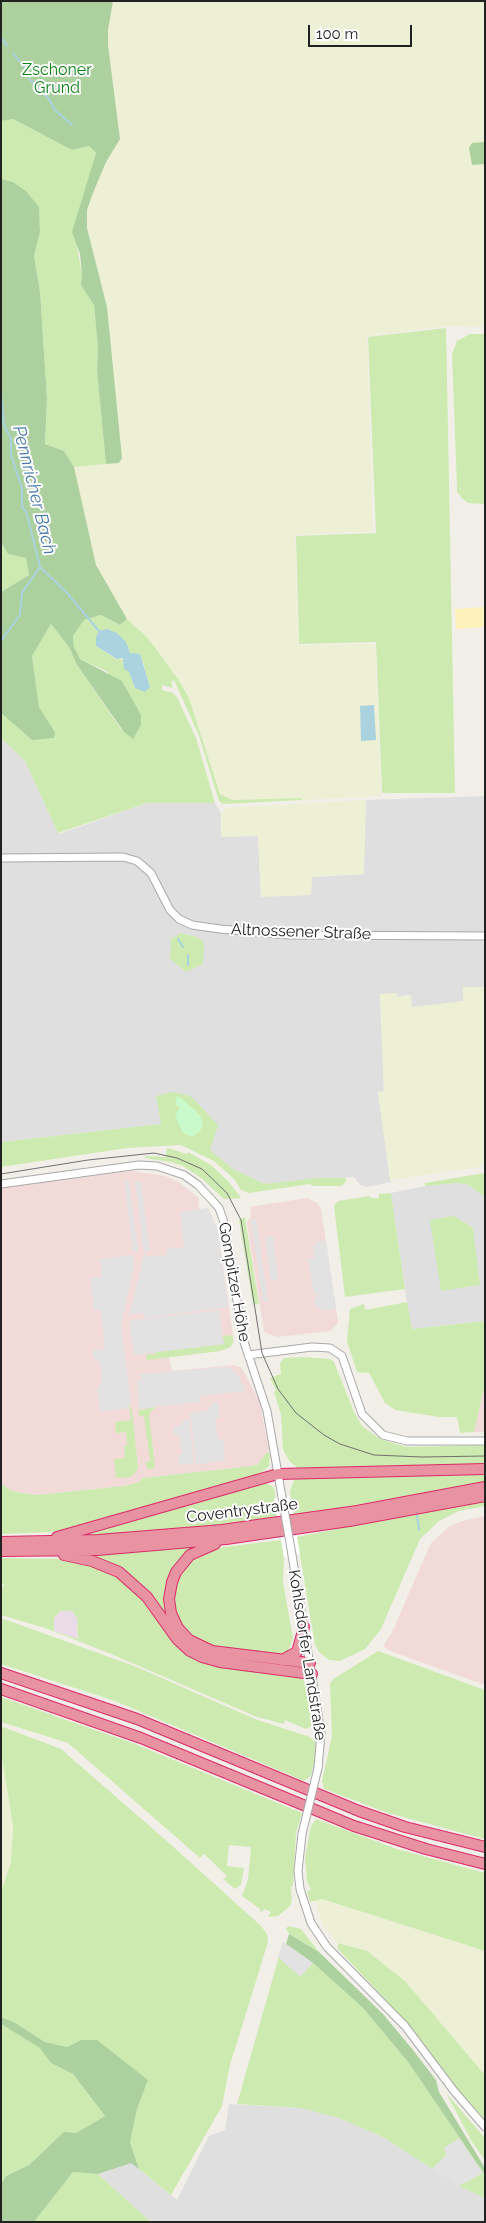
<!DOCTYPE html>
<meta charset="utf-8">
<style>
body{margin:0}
#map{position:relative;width:486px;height:2223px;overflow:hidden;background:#f2efe9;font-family:Raleway,sans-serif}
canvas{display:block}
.frame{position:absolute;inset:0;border:2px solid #222;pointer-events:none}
.scale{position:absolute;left:308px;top:25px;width:104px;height:22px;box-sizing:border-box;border:2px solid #222;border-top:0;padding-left:6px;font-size:15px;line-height:18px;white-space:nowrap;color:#222;-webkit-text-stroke:4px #fff;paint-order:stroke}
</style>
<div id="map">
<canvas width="486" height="2223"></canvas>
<div class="frame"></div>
<div class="scale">100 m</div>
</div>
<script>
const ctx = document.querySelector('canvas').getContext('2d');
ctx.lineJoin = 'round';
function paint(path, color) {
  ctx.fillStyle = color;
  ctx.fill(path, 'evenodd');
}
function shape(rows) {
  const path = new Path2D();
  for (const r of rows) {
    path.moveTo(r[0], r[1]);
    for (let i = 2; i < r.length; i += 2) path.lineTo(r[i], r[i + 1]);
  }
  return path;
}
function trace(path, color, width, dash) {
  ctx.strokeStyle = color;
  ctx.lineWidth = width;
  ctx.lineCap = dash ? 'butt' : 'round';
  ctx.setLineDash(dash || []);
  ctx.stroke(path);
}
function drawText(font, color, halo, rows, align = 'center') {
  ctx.font = font + ' Raleway,sans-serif';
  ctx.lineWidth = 4;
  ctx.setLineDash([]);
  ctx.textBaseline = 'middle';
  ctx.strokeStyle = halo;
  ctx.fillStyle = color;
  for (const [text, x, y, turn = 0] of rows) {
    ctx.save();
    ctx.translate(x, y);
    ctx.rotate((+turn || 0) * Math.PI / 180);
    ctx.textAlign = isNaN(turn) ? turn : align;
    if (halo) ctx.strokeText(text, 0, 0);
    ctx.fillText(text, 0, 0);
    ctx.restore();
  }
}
paint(shape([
 [1,738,25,761,59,834,147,803,215,803,221,813,258,836,261,896,311,895,311,877,363,874,366,800,485,796,485,987,463,987,463,1002,412,1007,410,995,397,997,397,993,380,995,384,1092,378,1092,391,1182,367,1187,360,1185,354,1177,265,1184,233,1169,209,1150,161,1124,1,1142],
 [457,1183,467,1184,485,1197,485,1321,411,1329,391,1193,425,1186],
 [229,2104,301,2108,339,2118,383,2137,459,2186,485,2198,485,2222,151,2222,98,2174,131,2162,177,2200,209,2136,225,2130]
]), '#e0dfdf');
paint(shape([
 [131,1171,165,1176,178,1182,198,1197,199,1209,208,1208,212,1216,218,1231,234,1342,231,1346,220,1351,169,1357,172,1371,234,1365,242,1368,259,1400,269,1450,258,1464,252,1466,143,1478,139,1482,125,1486,36,1495,11,1491,1,1483,1,1188],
 [307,1198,317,1203,321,1209,338,1322,331,1331,277,1337,264,1332,247,1222,251,1216,250,1207],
 [485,1383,485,1432,474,1432,481,1396],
 [485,1516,485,1685,390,1651,383,1646,392,1632,431,1543,450,1526,463,1521]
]), '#f2dad9');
paint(shape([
 [60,1611,72,1611,77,1618,78,1639,54,1631,54,1618]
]), '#ebdbe8');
paint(shape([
 [113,1,485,1,485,327,448,326,367,336,373,531,295,535,298,645,375,644,381,796,302,800,301,798,233,800,220,794,189,698,178,679,148,638,127,619,96,565,74,467,119,463,122,458,107,307,87,228,87,210,93,193,106,162,120,139,108,45,108,30],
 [366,800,364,874,312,877,311,895,261,897,258,836,221,837,221,813,227,808],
 [463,987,485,987,485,1166,390,1180,378,1092,384,1091,380,994,397,993,397,997,411,995,412,1007,416,1007,463,1001],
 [1,1751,13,1826,11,1862,1,1892],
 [321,1899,485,1951,485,2075,405,1981,367,1951,338,1943,323,1926,316,1901]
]), '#eef0d5');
paint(shape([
 [13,119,72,150,89,146,96,153,77,246,82,275,81,285,94,305,98,349,97,371,106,464,74,467,64,451,45,444,47,398,40,292,34,256,40,232,39,208,26,191,13,182,1,179,1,121],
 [446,328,455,793,382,793,376,642,299,644,296,536,376,533,368,337],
 [470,334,485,334,485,504,468,503,463,499,457,492,457,486,452,354,457,341],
 [1,542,8,554,26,558,29,575,1,592],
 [101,615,120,625,127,619,148,638,178,679,189,698,220,794,233,800,302,798,302,800,223,804,219,801,199,736,174,680,171,682,173,688,162,685,162,690,173,693,177,697,196,738,215,803,147,803,58,833,25,761,1,738,1,713,32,740,55,732,39,707,32,656,51,624,69,647,77,665,123,732,108,672,80,659,74,647,73,636,84,620],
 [126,642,130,653,142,659,150,687,135,688,125,660,116,659,96,646],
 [181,933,197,937,203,941,204,948,203,964,186,972,170,959,171,939],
 [173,1092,191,1096,218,1125,210,1150,233,1169,265,1184,318,1178,346,1178,346,1181,342,1186,313,1186,310,1184,249,1193,241,1190,234,1179,214,1161,181,1145,127,1148,1,1167,1,1142,161,1124,156,1096],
 [167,1148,187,1154,188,1152,211,1165,229,1182,241,1198,224,1199,200,1177,183,1166,170,1162,145,1158,146,1156,166,1157],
 [485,1173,485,1197,467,1184,457,1183,425,1186,425,1183],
 [391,1193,405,1289,345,1297,334,1206,338,1201,370,1196,371,1198,379,1198,379,1194],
 [454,1216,473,1228,480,1285,441,1291,430,1220],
 [245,1217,259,1304,253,1305,239,1220],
 [407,1302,412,1329,485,1321,485,1383,474,1432,460,1433,457,1417,439,1417,395,1410,385,1403,369,1373,357,1372,347,1341,350,1309,364,1304,365,1310],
 [233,1335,233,1343,229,1348,220,1351,147,1360,146,1354,155,1354,155,1352,224,1344,223,1336],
 [304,1357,330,1359,334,1362,354,1412,362,1426,380,1439,407,1447,485,1445,485,1467,296,1469,296,1466,290,1462,283,1450,281,1415,274,1392,276,1390,270,1378,281,1374,280,1363,284,1358],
 [129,1403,132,1410,138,1468,136,1472,130,1477,116,1478,114,1459,125,1458,124,1446,127,1445,126,1432,116,1433,115,1422,131,1420],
 [156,1407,151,1411,149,1417,155,1466,153,1469,148,1469,145,1462,150,1461,144,1416,139,1416,139,1410],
 [267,1452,270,1453,269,1466,257,1476,82,1527,51,1532,1,1534,1,1483,11,1491,36,1495,125,1486,139,1482,143,1478,252,1466,258,1464],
 [485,1472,485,1482,293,1516,290,1492,295,1477],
 [266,1483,273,1487,275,1492,278,1519,154,1532,65,1537],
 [485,1499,485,1506,459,1511,439,1521,420,1539,381,1629,365,1649,340,1661,329,1660,319,1652,315,1645,297,1537],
 [281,1540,284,1557,283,1582,293,1638,289,1650,291,1653,286,1656,205,1645,185,1631,175,1613,173,1593,180,1574,191,1560,216,1548],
 [200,1545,188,1554,167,1598,188,1642,293,1664,292,1666,218,1658,191,1647,157,1605,84,1554],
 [1,1558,71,1559,117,1574,140,1593,174,1643,188,1654,301,1677,307,1686,313,1725,306,1729,285,1720,284,1724,257,1717,111,1654,45,1628,1,1615,1,1587,5,1585,1,1584],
 [60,1611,72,1611,77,1618,78,1639,54,1631,54,1618],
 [1,1618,137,1667,255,1719,310,1737,317,1744,315,1767,313,1767,311,1776,304,1781,115,1701,1,1664],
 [378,1651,485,1690,485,1839,388,1813,324,1789,322,1781,332,1736,330,1683,335,1678],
 [1,1697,135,1744,302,1813,296,1833,293,1886,291,1887,292,1900,290,1906,278,1916,268,1917,271,1912,264,1909,261,1913,260,1909,242,1896,248,1880,251,1847,229,1845,227,1866,244,1868,241,1885,235,1889,223,1879,227,1876,204,1854,200,1858,68,1743,1,1722],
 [3,1727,61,1749,169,1843,260,1925,267,1934,268,1942,230,2065,222,2106,171,2195,139,2169,130,2142,137,2109,148,2080,81,2040,67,2047,45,2042,14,2022,1,2017,1,1892,11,1862,13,1826,1,1751,1,1728],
 [316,1819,397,1849,485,1873,485,1951,322,1899,310,1902,307,1891,311,1890,307,1881,305,1858,311,1826],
 [289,1926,301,1929,319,1952,289,1934,286,1928],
 [283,1942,313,1963,363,2008,408,2062,485,2175,485,2198,459,2186,383,2137,339,2118,301,2108,237,2104],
 [338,1943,367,1951,405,1981,485,2075,485,2120,460,2093,408,2024,338,1949],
 [1,2024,41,2048,51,2063,73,2074,105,2116,76,2133,64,2133,29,2165,6,2176,1,2184],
 [446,2093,485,2138,485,2160,472,2142],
 [73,2172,98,2174,151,2222,34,2222]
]), '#cdebb0');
paint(shape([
 [1,1,113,1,108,30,108,45,120,139,106,162,93,193,87,210,87,228,107,307,122,458,119,463,106,464,97,371,98,349,94,305,81,285,82,275,80,254,72,232,96,153,89,146,72,150,13,119,1,121],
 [485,142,485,164,472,165,469,148,472,143],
 [1,179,13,182,26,191,39,207,40,232,34,256,40,292,47,398,45,444,64,451,74,467,96,565,127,619,120,625,101,615,84,620,73,636,74,647,80,659,122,681,141,715,141,725,133,739,124,732,77,665,69,647,51,624,32,656,39,707,55,732,54,738,32,740,1,713,1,592,29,575,26,558,8,554,1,542],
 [289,1934,319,1952,383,2014,413,2050,436,2080,439,2092,485,2168,485,2175,408,2062,363,2008,313,1963,286,1944],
 [1,2017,14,2022,45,2042,67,2047,81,2040,97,2040,148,2080,137,2109,130,2142,139,2169,131,2163,98,2174,73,2172,34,2222,1,2222,1,2184,6,2176,29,2165,64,2132,76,2133,105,2116,73,2074,51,2063,40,2048,1,2024]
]), '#add19e');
paint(shape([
 [485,607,485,627,456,629,455,609]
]), '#fff1ba');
paint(shape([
 [177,1096,181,1098,200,1115,203,1125,200,1131,192,1137,183,1133,175,1116,180,1107,175,1105]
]), '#c8facc');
paint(shape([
 [124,1180,129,1182,138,1251,133,1252],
 [135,1182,141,1182,150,1251,144,1252],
 [208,1208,218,1231,228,1307,144,1318,143,1313,132,1314,129,1317,144,1254,149,1257,167,1255,167,1249,184,1247,180,1212],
 [256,1219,268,1302,263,1302,251,1220],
 [273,1236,278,1280,271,1281,265,1237],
 [326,1240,336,1309,323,1311,313,1303,318,1294,314,1294,308,1259,314,1258,313,1245,316,1244,316,1242],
 [133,1255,134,1267,121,1324,131,1403,129,1403,129,1408,100,1412,97,1389,102,1381,100,1363,93,1357,92,1351,105,1349,101,1310,94,1311,90,1278,102,1277,100,1259],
 [219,1310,224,1344,134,1355,129,1321],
 [213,1368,228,1367,238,1375,245,1391,200,1396,200,1402,139,1409,137,1380,141,1379,140,1374],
 [218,1402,220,1417,215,1418,218,1440,223,1439,225,1460,196,1465,190,1413,207,1411,213,1403],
 [189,1419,194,1463,179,1465,178,1455,182,1454,179,1435,174,1435,173,1427,179,1426,185,1420],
 [283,1942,313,1963,300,1977,278,1957],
 [459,2138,483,2173,459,2186,432,2169,446,2155,444,2148]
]), '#e2e2e2');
paint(shape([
 [107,629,117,633,126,642,130,653,140,654,150,687,145,692,135,688,129,672,124,669,123,658,117,659,96,646,96,637,99,631],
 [374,705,376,740,361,741,360,706]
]), '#aad3df');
paint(shape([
 [290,1496,300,1554,284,1557,274,1498]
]), '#fff');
trace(shape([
 [1,38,7,45],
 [13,53,28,72,29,79,49,99,55,110,72,125],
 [1,394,4,425,11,439,11,455,22,488,22,507,26,511,40,567,22,593,20,615,1,641],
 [40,567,68,594,99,631],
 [178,939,183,947],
 [188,955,188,965],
 [417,1516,419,1530]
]), '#aad3df', 2);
const minor = shape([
 [1,858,123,857,137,861,151,873,170,910,179,919,192,925,220,929,289,935,485,936],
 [1,1184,139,1165,157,1166,184,1175,198,1185,211,1199,219,1208,225,1225,243,1339,267,1411,282,1497],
 [248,1355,312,1347,330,1348,342,1356,362,1414,383,1435,407,1441,485,1441],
 [292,1555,321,1733,318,1768],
 [302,1834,298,1871,300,1889,311,1923,327,1947,405,2026,454,2091,485,2127]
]);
const highway = shape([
 [57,1537,278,1474,485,1469],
 [1,1542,98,1540,222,1530,357,1511,485,1487],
 [215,1544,190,1555,176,1572,172,1582,169,1599,171,1613,178,1628,189,1640,212,1651,310,1663],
 [1,1551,97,1550,226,1539,349,1521,485,1496],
 [64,1555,92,1561,119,1572,147,1597,177,1639,190,1651,202,1657,220,1662,312,1674],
 [282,1660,297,1652,304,1627],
 [1,1673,137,1719,359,1811,405,1827,485,1847],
 [1,1689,141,1738,354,1826,426,1849,485,1864]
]);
trace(minor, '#a9a9a9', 9);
trace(highway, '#dc2a67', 12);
trace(minor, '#fff', 7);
trace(highway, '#e892a2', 10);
trace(shape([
 [1,1174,88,1160,154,1153,177,1158,202,1169,227,1193,241,1220,262,1353,278,1389,296,1413,324,1435,340,1444,374,1455,422,1457,485,1456]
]), '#707070', 1);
const minorBridge = shape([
 [282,1497,292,1555],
 [302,1834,318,1768]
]);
trace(minorBridge, '#a9a9a9', 9, []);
trace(minorBridge, '#fff', 7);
drawText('16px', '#0c8416', '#fff', [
 ["Zschoner",57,70],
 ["Grund",57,88]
]);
drawText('16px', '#222', '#fff', [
 ["Altnossener Straße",301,932,2],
 ["Gompitzer Höhe",234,1282,80],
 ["Coventrystraße",242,1511,-7],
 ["Kohlsdorfer Landstraße",307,1655,81]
]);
drawText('italic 18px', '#4a7aab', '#fff', [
 ["Pennricher Bach",34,490,76]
]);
</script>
